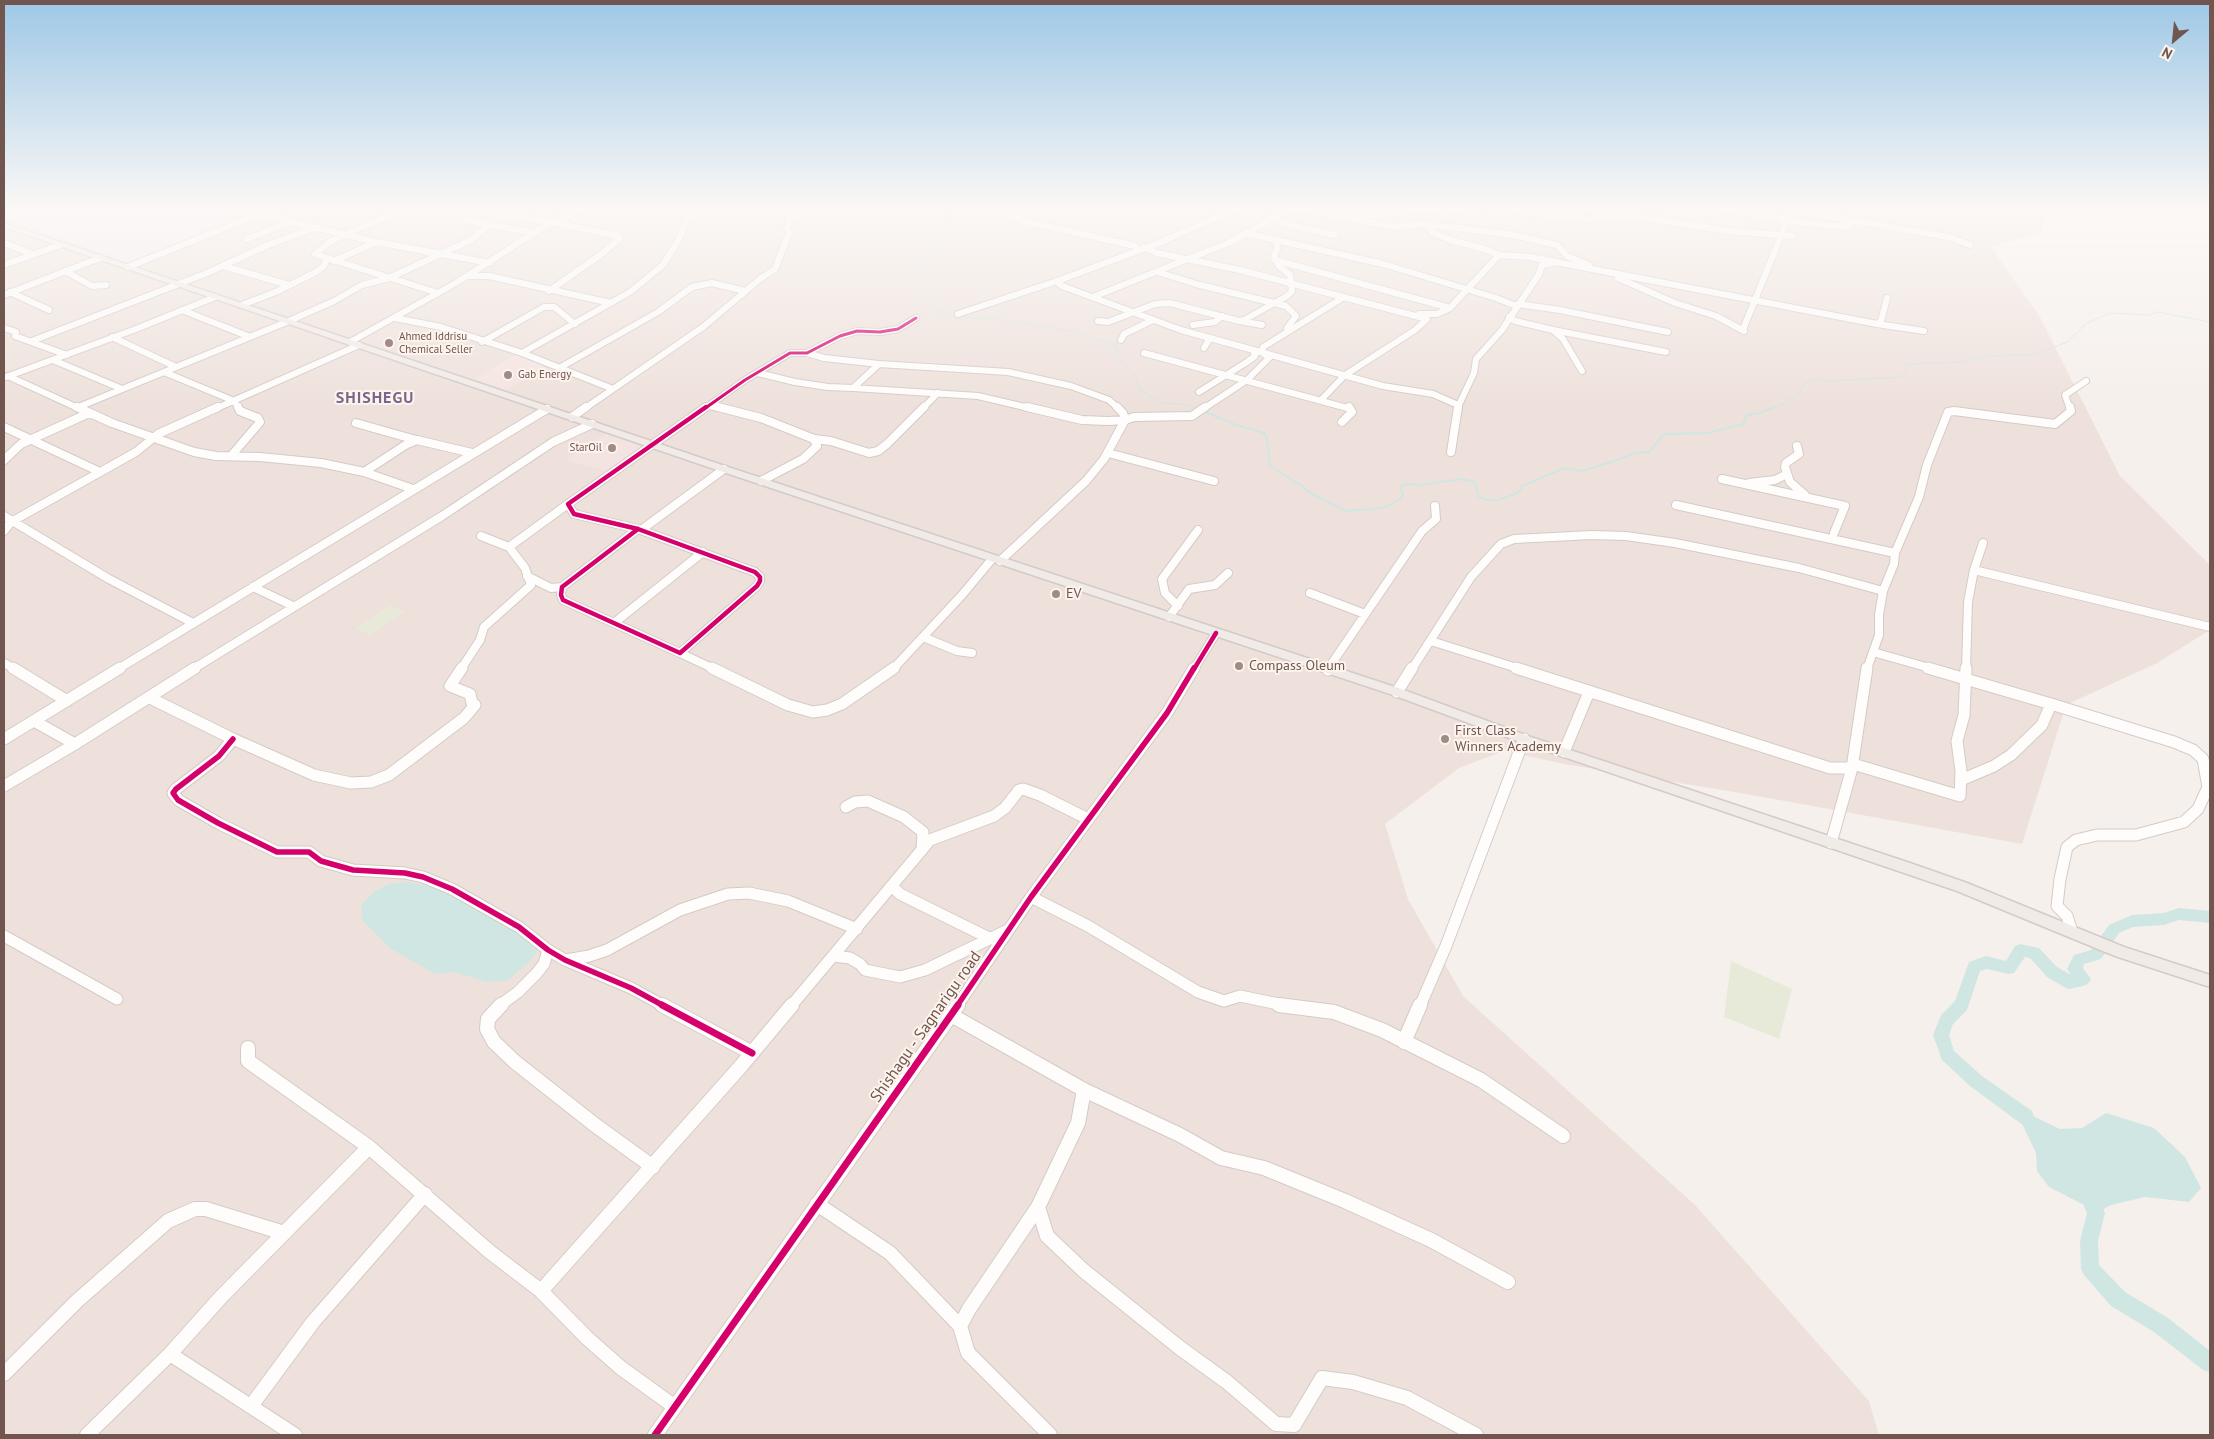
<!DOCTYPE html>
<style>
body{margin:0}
#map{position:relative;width:2214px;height:1439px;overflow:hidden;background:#f6f0ec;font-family:"PT Sans",sans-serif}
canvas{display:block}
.frame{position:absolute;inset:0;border:5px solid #71554f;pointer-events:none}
.north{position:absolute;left:2149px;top:15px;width:50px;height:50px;-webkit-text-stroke:4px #fdf4ee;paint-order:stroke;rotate:208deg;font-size:14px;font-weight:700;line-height:20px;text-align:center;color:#71554f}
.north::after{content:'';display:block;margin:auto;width:18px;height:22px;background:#71554f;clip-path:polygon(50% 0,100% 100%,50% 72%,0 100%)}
</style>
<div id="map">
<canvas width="2214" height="1439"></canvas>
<div class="frame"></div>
<div class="north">N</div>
</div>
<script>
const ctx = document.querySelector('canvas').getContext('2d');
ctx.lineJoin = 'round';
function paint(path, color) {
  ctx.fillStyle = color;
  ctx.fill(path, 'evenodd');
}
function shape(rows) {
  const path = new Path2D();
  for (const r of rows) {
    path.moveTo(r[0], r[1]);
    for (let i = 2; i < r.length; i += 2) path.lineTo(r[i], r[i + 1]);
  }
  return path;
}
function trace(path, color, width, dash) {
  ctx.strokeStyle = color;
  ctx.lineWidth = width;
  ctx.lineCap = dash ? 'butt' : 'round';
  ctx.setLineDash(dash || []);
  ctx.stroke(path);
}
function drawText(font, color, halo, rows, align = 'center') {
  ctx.font = font + ' "PT Sans",sans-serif';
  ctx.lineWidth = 4;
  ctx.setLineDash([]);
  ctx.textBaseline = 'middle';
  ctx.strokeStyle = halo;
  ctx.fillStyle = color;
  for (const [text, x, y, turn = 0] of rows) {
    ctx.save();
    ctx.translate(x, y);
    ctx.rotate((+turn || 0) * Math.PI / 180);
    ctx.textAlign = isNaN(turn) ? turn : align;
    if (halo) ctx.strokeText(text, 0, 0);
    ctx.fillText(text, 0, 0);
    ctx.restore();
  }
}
paint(shape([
 [4,206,2059,206,2045,218,2041,232,1991,247,2040,317,2120,476,2210,565,2210,630,2157,663,2066,705,2022,844,1746,794,1564,764,1504,751,1459,768,1385,824,1408,899,1463,996,1695,1205,1869,1401,1879,1435,4,1435]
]), '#eee1db');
paint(shape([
 [515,355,547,366,506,390,474,379],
 [610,431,649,444,611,472,565,460]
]), '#f4e4e1');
paint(shape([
 [4,206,265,206,248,216,131,264,4,219]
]), '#f0eaf2');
paint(shape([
 [390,605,404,612,370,635,356,628],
 [1731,961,1792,989,1779,1039,1724,1017]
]), '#e7ead8');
paint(shape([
 [408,882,432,887,484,911,534,940,538,950,528,963,508,980,488,982,454,972,436,974,391,949,363,921,361,905,375,891,389,884],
 [2014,1107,2060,1129,2082,1128,2106,1113,2154,1128,2185,1157,2201,1188,2189,1202,2145,1197,2111,1205,2096,1213,2084,1205,2049,1187,2037,1171,2036,1153]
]), '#d0e6e3');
trace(shape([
 [952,206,951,215,942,224,946,236,919,265,924,271,924,290,931,302,940,311,955,318,995,319,1070,331,1117,346,1117,357,1136,378,1139,390,1163,403,1182,404,1197,408],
 [1771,409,1789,401,1799,393,1805,384,1815,379,1830,381,1901,377,1907,371,1904,365,1909,364,1961,362,1990,356,2033,355,2067,342,2087,323,2111,313,2149,315,2158,312,2210,322]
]), '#d0e6e3', 1);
trace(shape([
 [1195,407,1197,408],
 [1203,411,1236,425,1264,433,1267,439,1270,466,1301,485,1310,493,1347,511,1381,508,1390,505,1401,498,1403,494,1400,486,1405,484,1420,485,1462,479,1475,482,1479,497,1487,500,1499,500,1517,493,1523,486,1564,468,1582,471,1621,459,1633,453,1649,452,1664,434,1707,433,1743,424,1747,415,1760,413,1774,407]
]), '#d0e6e3', 2);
paint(shape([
 [2179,908,2210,911,2210,923,2179,920,2164,925,2133,927,2119,933,2101,959,2084,964,2083,968,2091,979,2088,984,2083,986,2069,989,2064,987,2047,977,2030,958,2025,957,2014,973,2009,974,1987,969,1980,971,1967,1010,1953,1024,1949,1035,1954,1051,1982,1076,2032,1111,2034,1117,2032,1123,2026,1125,2020,1123,1970,1086,1942,1060,1933,1035,1941,1015,1955,1001,1969,962,1986,956,2006,961,2015,946,2020,944,2039,948,2057,967,2071,975,2067,969,2074,955,2091,950,2109,925,2132,915,2164,913,2179,908],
 [2090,1190,2096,1193,2105,1213,2098,1241,2099,1265,2125,1292,2168,1318,2210,1351,2210,1372,2203,1370,2154,1332,2111,1306,2084,1275,2081,1269,2080,1241,2087,1213,2081,1199,2084,1193,2090,1190]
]), '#d0e6e3');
const minorFar3 = shape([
 [877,206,881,207],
 [1019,206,1016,217,1024,221,1135,246,1139,249],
 [1285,206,1395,227,1422,224,1508,234,1557,245,1567,256,1589,265],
 [1504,206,1516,211,1591,219,1609,216,1655,219,1729,231,1793,236],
 [1706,206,1805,223,1850,227,1851,225,1842,219],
 [477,211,551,222,619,236,620,238,603,253,549,291],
 [259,214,376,242,490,263],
 [1357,214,1374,215,1427,209,1444,212,1479,206],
 [1572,217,1582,211,1584,206],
 [1274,219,1285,224,1335,235],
 [1784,219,1791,212,1808,213,1949,237,1970,245],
 [465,220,534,233],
 [1429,226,1432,232,1450,240,1485,249,1499,255,1530,257,1877,324,1881,321,1887,298],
 [1245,233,1383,264,1496,298,1516,306],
 [247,239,290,222],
 [7,244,32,254],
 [1144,247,1157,253,1240,270,1427,319,1415,330,1345,375,1322,399],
 [327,258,438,293],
 [1275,260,1450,308],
 [334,261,376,242],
 [4,265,60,245],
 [223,266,289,285],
 [128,267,259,214,272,206],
 [65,271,92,286,106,285],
 [1158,272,1196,284,1286,306,1296,316,1287,328],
 [470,276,489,276,611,303],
 [1618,278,1675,303,1716,316,1744,331],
 [1060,280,1059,284,1062,286,1181,330,1383,386,1433,394,1458,405],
 [10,292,49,310],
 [4,295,100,258],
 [1093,297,1228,243,1287,211,1296,209],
 [1518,304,1560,310,1668,332],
 [242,305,278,291,316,272,324,266,327,258,315,254,331,241,409,206],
 [182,310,250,337],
 [958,314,1060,280,1159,243,1242,206],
 [1419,314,1437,314,1450,308,1499,255],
 [1509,317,1515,321,1553,330,1666,352],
 [395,318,441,327,522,353,613,389],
 [1098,321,1108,322,1155,304,1170,303,1239,321,1244,320,1287,296,1292,291,1290,275,1279,266,1274,257,1277,249,1276,240],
 [1240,321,1262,325],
 [1877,324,1924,331],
 [1193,325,1215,322,1222,316],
 [1744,327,1785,226,1784,219],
 [4,328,16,332,15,336,67,355],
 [1554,331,1563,339,1582,371],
 [112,337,176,367],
 [1121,340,1124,334,1153,320],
 [32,341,207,273,268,245,314,228],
 [350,342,456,283,551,222,567,217,585,206],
 [482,342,544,307,554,307,575,324],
 [1204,348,1210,338],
 [522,353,630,292,663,265,679,239,692,206],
 [807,353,824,358,879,364],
 [1144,353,1351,409],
 [53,360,122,389],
 [561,367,658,312,692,287,712,283,745,291],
 [164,372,234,401,239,409],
 [758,373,795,382,828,387,853,388,879,364,1008,372,1071,386,1109,400,1119,409],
 [8,376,80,409],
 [6,377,136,329,215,297],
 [853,388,978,396,1033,409],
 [1199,392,1247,362,1255,356,1254,353,1258,352],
 [708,406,725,409],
 [76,408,289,321,334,301,362,285,389,278,471,240,488,225],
 [215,409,359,345],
 [584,409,703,327,760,279,775,269,789,233,787,227,791,217,792,206],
 [704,409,745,380,790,353,807,353,840,336,857,331,880,332,898,329,916,318],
 [922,409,938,393],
 [1203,409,1247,380,1269,358,1262,352,1263,347,1344,297],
 [1457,409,1474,373,1476,359,1502,330,1539,274,1542,265,1553,263],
 [2070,409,2065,395,2086,381]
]);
const minorFar2 = shape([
 [77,407,112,423,194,452,216,456,260,457,321,463,364,472,413,489],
 [718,407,761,418,814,439,831,441,869,453,878,451,887,444,924,407],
 [1027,407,1082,420,1108,421,1125,420,1134,417,1192,416,1205,407],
 [572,417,586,407],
 [1342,422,1352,412,1349,407],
 [356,423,416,440],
 [4,427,100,472],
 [1797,446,1799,454,1786,463,1785,467,1790,482,1805,495],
 [1451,452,1458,407],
 [1108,453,1214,481],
 [231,456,260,422,258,418,240,411,238,407],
 [4,460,21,444,89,413],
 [364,472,407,444,417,440,472,453],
 [1722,479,1845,506,1834,533],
 [761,481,803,459,817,446,814,439],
 [1749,483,1775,480,1787,474],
 [1676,505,1895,553],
 [4,516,109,579,193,623],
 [638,529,755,572,760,577,760,581,757,586,680,653,563,600,561,595,562,587,638,529],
 [638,529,574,514,568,504,706,407],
 [641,530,724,469],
 [4,531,11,522,136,452,158,434,218,407],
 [509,547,568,504],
 [1000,561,1086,481,1104,459,1125,420,1123,413,1117,407],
 [1974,570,1983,543],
 [527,576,551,588,562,587],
 [253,587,293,606],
 [1310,593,1365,614],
 [1178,606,1165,593,1162,579,1198,530],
 [1169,617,1189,589,1215,585,1228,573],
 [614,623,703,552],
 [923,637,957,651,972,653],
 [1431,641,1520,669],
 [1873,652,1933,669],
 [680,653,714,669],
 [4,663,15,669],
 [118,669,547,409],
 [193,669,442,516,553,442,592,424],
 [461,669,480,640,484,627,531,585,525,568,509,547,481,536],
 [893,669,962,595,992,559],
 [1194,669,1216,633],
 [1328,669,1422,531,1436,519,1435,506],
 [1412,669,1471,577,1501,544,1514,539,1592,535,1626,536,1675,543,1799,568,1883,591],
 [1867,669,1879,635,1879,615,1883,591,1894,564,1895,553,1919,497,1927,465,1948,412,1954,411,2055,424,2071,411,2070,407],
 [1966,669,1968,602,1974,570,2210,627]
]);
const minorFar1 = shape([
 [13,668,67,701],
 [712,668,788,705,813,712,827,710,842,704,894,668],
 [1516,668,1830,768,1852,768],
 [1928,668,2051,704],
 [1328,670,1329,668],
 [1397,692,1412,668],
 [150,698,233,739,314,775,351,783,371,782,389,775,464,718,475,705,472,703,470,694,450,686,462,668],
 [34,721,75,744],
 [4,739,120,668],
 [233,739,219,756,176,789,173,793,178,800,218,823,277,852,309,852,321,861,353,870,405,873,423,877,452,889,519,927,548,950,565,960,631,988,664,1006],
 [1564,752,1589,692],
 [1853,764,1960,796,1961,771,1957,741,1964,715,1966,668],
 [1961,780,1994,766,2011,755,2042,725,2051,704,2174,742,2193,750,2203,759,2208,787,2198,809,2184,822,2136,835,2097,835,2076,840,2067,847,2060,879,2057,906,2067,916,2072,932],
 [4,786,75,744,195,668],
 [846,807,855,802,868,801,904,817,923,832,922,850],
 [1831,843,1852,768,1867,668],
 [893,887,900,894,991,939],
 [1031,897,1088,926,1198,992,1224,1001,1240,996,1288,1006],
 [4,936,117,999],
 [834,956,850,958,860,964,865,970,900,977,925,970,1008,930],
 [566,960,589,956,607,950,680,910,728,894,749,893,788,901,857,929],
 [499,1006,518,992,536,974,544,964,548,950],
 [791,1006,930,840,994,816,1005,808,1019,790,1023,789,1040,795,1088,819],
 [957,1006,1031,897,1167,713,1194,668],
 [1420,1006,1446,946,1524,739]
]);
const minor = shape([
 [501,1005,488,1019,487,1029,494,1042,515,1062,595,1125,653,1167],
 [662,1005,752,1053],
 [1279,1005,1334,1012,1382,1030,1481,1080,1563,1136],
 [951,1015,1084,1090,1180,1135,1221,1158,1264,1168,1345,1201,1431,1240,1508,1282],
 [1404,1042,1420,1005],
 [248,1048,248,1061,369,1147,490,1252,541,1291,587,1338,621,1368,675,1407],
 [1084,1090,1078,1123,1038,1207,1047,1236,1084,1271,1180,1348,1227,1382,1276,1424,1294,1425,1322,1378,1353,1382,1407,1398,1476,1435],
 [817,1204,890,1253,960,1326],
 [1038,1207,969,1309,960,1326,968,1353,1050,1435],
 [541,1291,741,1066,792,1005],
 [170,1354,295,1435],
 [4,1374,77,1301,168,1221,195,1209,206,1209,284,1233],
 [251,1406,313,1322,425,1194],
 [87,1435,170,1354,221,1297,369,1147],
 [655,1435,958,1005]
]);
const major = shape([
 [4,223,728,467,1401,689,1528,736,1910,863,1967,883,2124,947,2210,975,2210,987,2115,956,1957,891,1520,742,1393,695,720,471,4,227,4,223]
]);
trace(minorFar3, '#d3cbc7', 8);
trace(minorFar2, '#d3cbc7', 10);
trace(minorFar1, '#d3cbc7', 13);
trace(minor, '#d3cbc7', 16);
trace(major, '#d4cac7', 3);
trace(minorFar3, '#fefdfc', 6);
trace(minorFar2, '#fefdfc', 8);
trace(minorFar1, '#fefdfc', 11);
trace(minor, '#fefdfc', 14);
paint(major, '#f1ebe7');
trace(shape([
 [704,409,745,380,790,353,807,353,840,336,857,331,880,332,898,329,916,318]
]), '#d6006c', 3);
trace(shape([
 [638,529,755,572,760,577,760,581,757,586,680,653,563,600,561,595,562,587,638,529],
 [638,529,574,514,568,504,706,407],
 [1194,669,1216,633]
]), '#d6006c', 4.5);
trace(shape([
 [233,739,219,756,176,789,173,793,178,800,218,823,277,852,309,852,321,861,353,870,405,873,423,877,452,889,519,927,548,950,565,960,631,988,664,1006],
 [957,1006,1031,897,1167,713,1194,668]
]), '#d6006c', 5.5);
trace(shape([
 [662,1005,752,1053],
 [655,1435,958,1005]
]), '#d6006c', 7);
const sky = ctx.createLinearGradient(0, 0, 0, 407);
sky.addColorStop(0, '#9ec8e6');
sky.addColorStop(0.51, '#fbf8f6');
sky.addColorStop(1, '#fbf8f600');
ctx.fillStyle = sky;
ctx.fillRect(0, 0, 2214, 407);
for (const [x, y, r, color] of [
 [389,343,5,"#a08b86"],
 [508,375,5,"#a08b86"],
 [612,448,5,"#a08b86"],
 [1056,594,5,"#a08b86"],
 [1239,666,5,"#a08b86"],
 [1445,739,5,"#a08b86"]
]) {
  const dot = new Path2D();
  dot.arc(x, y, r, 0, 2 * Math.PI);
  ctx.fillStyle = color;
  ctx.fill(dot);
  trace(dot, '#fdf4ee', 2);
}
drawText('11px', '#71554f', '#fdf4ee', [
 ["Ahmed Iddrisu",399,337],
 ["Chemical Seller",399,350],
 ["Gab Energy",518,375],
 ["StarOil",602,448,"right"]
], 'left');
drawText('14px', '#71554f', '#fdf4ee', [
 ["EV",1066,594],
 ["Compass Oleum",1249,666],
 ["First Class",1455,731],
 ["Winners Academy",1455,747]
], 'left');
ctx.letterSpacing = '1px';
drawText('bold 16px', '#79678c', '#fdf4ee', [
 ["SHISHEGU",375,398]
]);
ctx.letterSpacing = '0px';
drawText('16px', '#71554f', '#fdf4ee', [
 ["Shishagu - Sagnarigu road",926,1027,-55]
]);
</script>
